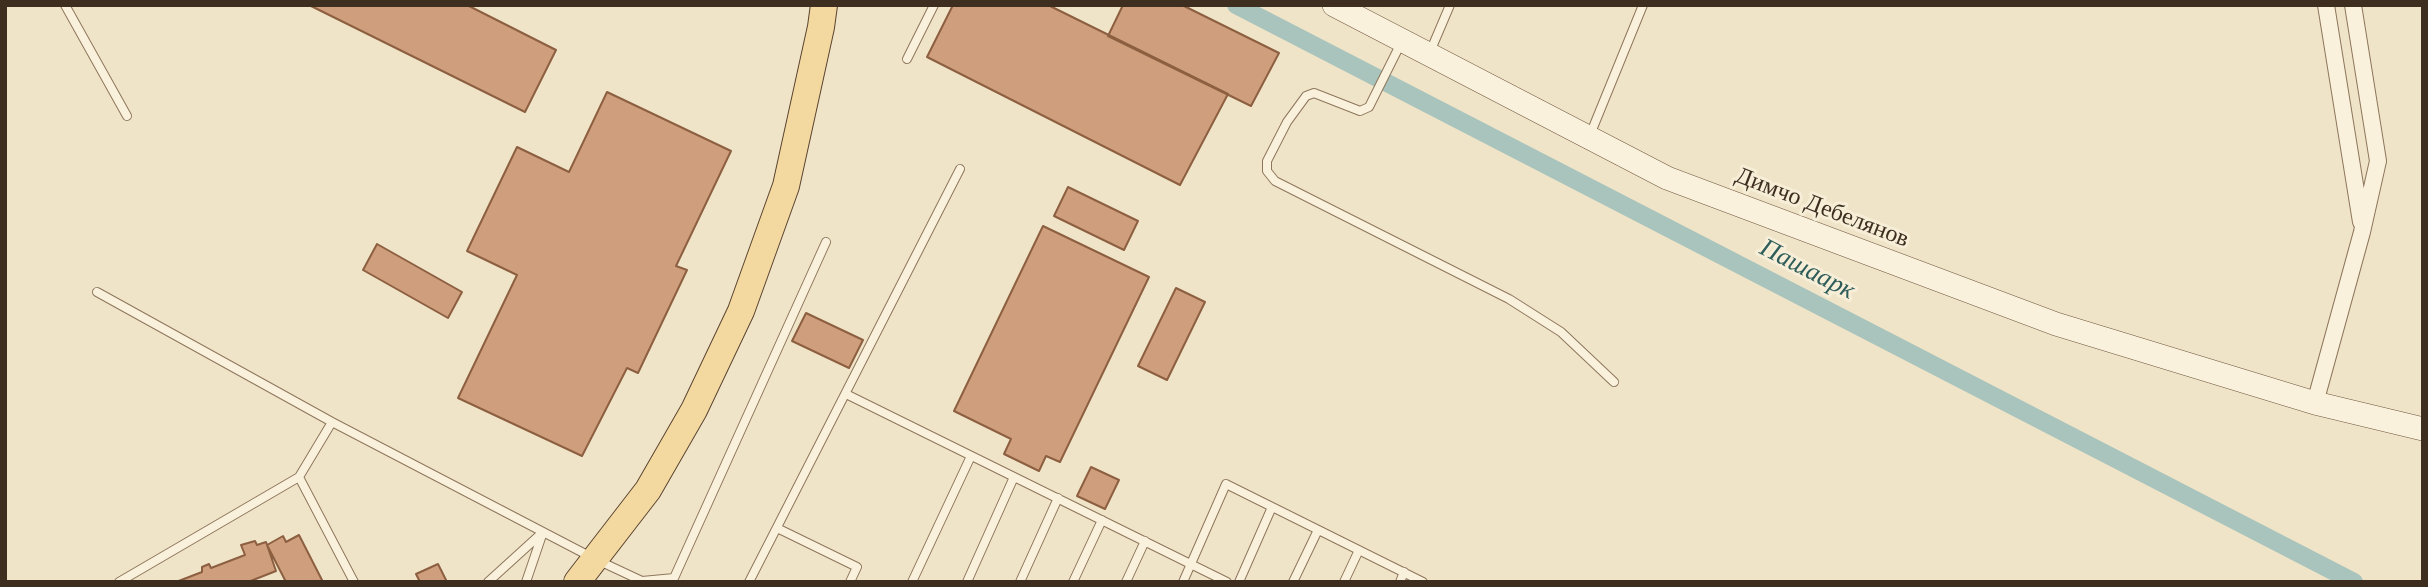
<!DOCTYPE html>
<meta charset="utf-8">
<style>
body{margin:0}
#map{position:relative;width:2428px;height:587px;overflow:hidden;background:#f0e4c8;font-family:Georgia,serif}
canvas{display:block}
.frame{position:absolute;inset:0;border:7px solid #3d2e20;pointer-events:none}
</style>
<div id="map">
<canvas width="2428" height="587"></canvas>
<div class="frame"></div>
</div>
<script>
const ctx = document.querySelector('canvas').getContext('2d');
ctx.lineJoin = 'round';
function shape(rows) {
  const path = new Path2D();
  for (const r of rows) {
    path.moveTo(r[0], r[1]);
    for (let i = 2; i < r.length; i += 2) path.lineTo(r[i], r[i + 1]);
  }
  return path;
}
function trace(path, color, width, dash) {
  ctx.strokeStyle = color;
  ctx.lineWidth = width;
  ctx.lineCap = dash ? 'butt' : 'round';
  ctx.setLineDash(dash || []);
  ctx.stroke(path);
}
function paint(path, color) {
  ctx.fillStyle = color;
  ctx.fill(path, 'evenodd');
}
function drawText(font, color, halo, rows, align = 'center') {
  ctx.font = font + ' Georgia,serif';
  ctx.lineWidth = 6;
  ctx.setLineDash([]);
  ctx.textBaseline = 'middle';
  ctx.strokeStyle = halo;
  ctx.fillStyle = color;
  for (const [text, x, y, turn = 0] of rows) {
    ctx.save();
    ctx.translate(x, y);
    ctx.rotate((+turn || 0) * Math.PI / 180);
    ctx.textAlign = isNaN(turn) ? turn : align;
    if (halo) ctx.strokeText(text, 0, 0);
    ctx.fillText(text, 0, 0);
    ctx.restore();
  }
}
trace(shape([
 [1236,5,2354,582]
]), '#a9c4bc', 18);
const building = shape([
 [309,5,467,5,556,50,525,112,309,5],
 [953,5,1048,5,1228,94,1180,185,927,57,953,5],
 [1123,5,1182,5,1279,53,1251,106,1108,36,1123,5],
 [607,92,731,151,676,266,687,270,638,373,627,368,582,456,458,398,517,275,467,251,517,147,569,172,607,92],
 [1068,187,1138,221,1124,250,1054,216,1068,187],
 [1043,226,1149,277,1060,462,1046,456,1039,471,1004,454,1011,439,954,411,1043,226],
 [377,244,462,292,448,318,363,270,377,244],
 [1176,288,1205,302,1167,380,1138,366,1176,288],
 [806,313,863,340,849,368,792,341,806,313],
 [1091,467,1119,480,1105,509,1077,496,1091,467],
 [299,535,323,582,286,582,267,545,283,536,286,542,299,535],
 [255,541,257,545,266,542,276,571,248,582,176,582,202,572,202,567,209,564,211,568,245,555,241,545,255,541],
 [438,564,447,582,420,582,416,574,438,564]
]);
paint(building, '#cf9f7d');
trace(building, '#8d5f41', 2);
const lane = shape([
 [65,5,127,116],
 [1401,43,1369,107,1360,111,1314,93,1306,96,1287,122,1267,161,1267,171,1275,181,1509,299,1561,332,1614,382],
 [1430,52,1450,5],
 [907,59,934,5],
 [1590,135,1643,5],
 [97,292,332,422,595,559,642,581,674,578,826,242],
 [846,394,1227,582],
 [332,422,299,477,354,582],
 [777,528,857,567,850,582],
 [119,582,299,477],
 [488,582,543,532],
 [526,582,542,535],
 [749,582,960,169],
 [912,582,971,456],
 [967,582,1014,477],
 [1020,582,1058,498],
 [1073,582,1102,520],
 [1126,582,1145,541],
 [1183,582,1226,484,1423,582],
 [1239,582,1272,507],
 [1293,582,1318,530],
 [1344,582,1359,550],
 [1400,582,1404,572]
]);
const street = shape([
 [2326,5,2361,222],
 [2315,403,2362,232,2378,161,2353,5]
]);
const secondary = shape([
 [1334,5,1667,178,2056,324,2315,403,2423,429]
]);
const primary = shape([
 [577,582,648,490,694,410,741,311,786,186,821,27,824,5]
]);
trace(lane, '#8d765c', 10);
trace(street, '#8d765c', 18);
trace(secondary, '#6f573f', 24);
trace(primary, '#5b4430', 28);
trace(lane, '#faf1dc', 8);
trace(street, '#faf1dc', 16);
trace(secondary, '#faf1dc', 23);
trace(primary, '#f3d9a0', 26);
drawText('24px', '#3d2e20', '#f7eed8', [
 ["Димчо Дебелянов",1822,208,21]
]);
drawText('italic 26px', '#2f5d5a', '#f7eed8', [
 ["Пашаарк",1807,270,27]
]);
</script>
